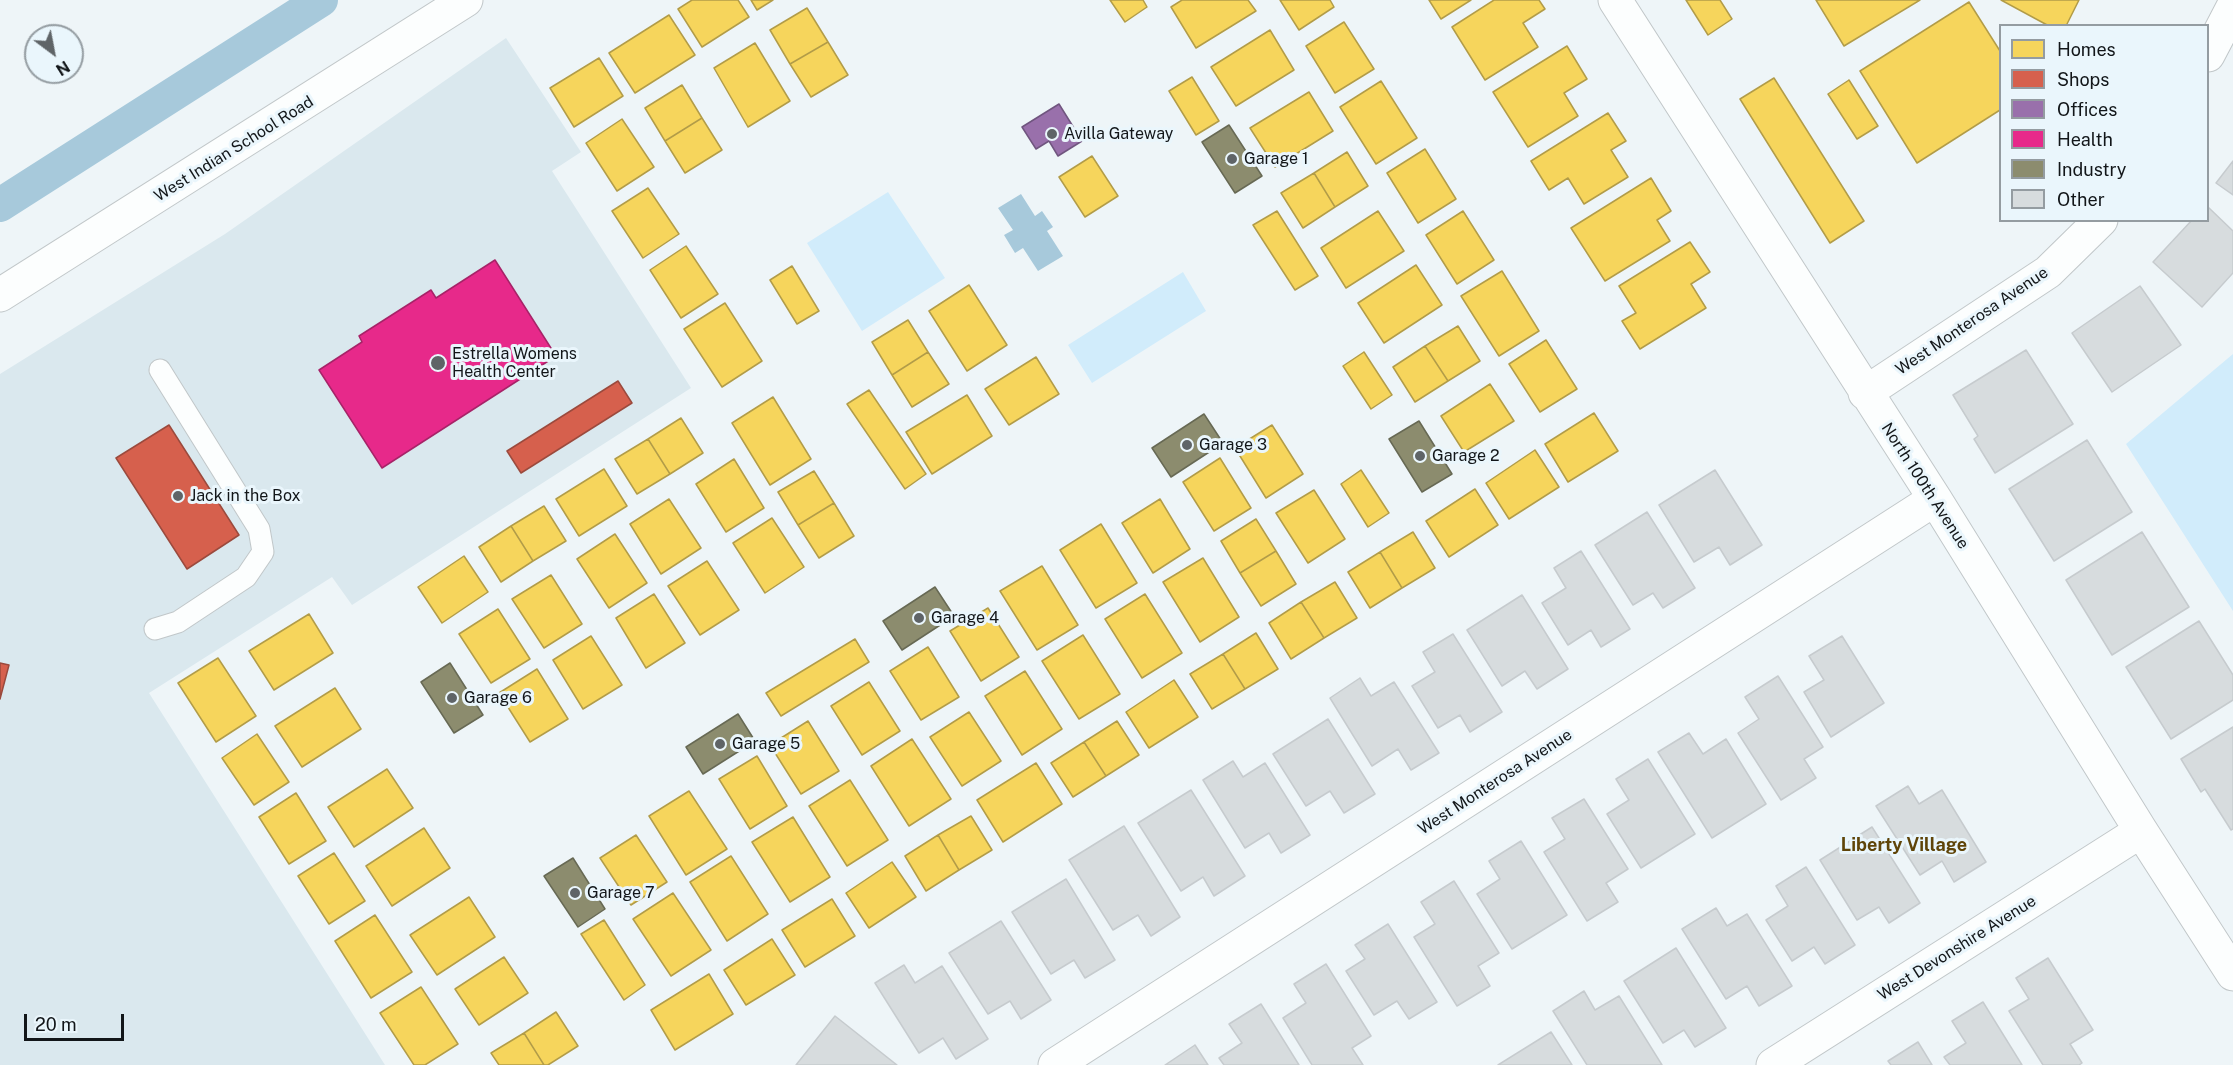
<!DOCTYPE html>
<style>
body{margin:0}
#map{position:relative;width:2233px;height:1065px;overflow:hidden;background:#eef5f8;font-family:"Public Sans",sans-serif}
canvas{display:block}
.legend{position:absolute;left:1999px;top:24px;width:210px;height:198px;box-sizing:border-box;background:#eaf6fc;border:2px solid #949ca1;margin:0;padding:8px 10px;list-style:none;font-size:18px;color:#121619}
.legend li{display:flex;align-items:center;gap:12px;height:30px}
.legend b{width:30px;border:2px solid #949ca1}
.north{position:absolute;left:24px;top:24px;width:60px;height:60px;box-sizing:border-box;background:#eaf6fc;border:2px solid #949ca1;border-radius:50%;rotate:148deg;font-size:16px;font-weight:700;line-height:24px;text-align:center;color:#121619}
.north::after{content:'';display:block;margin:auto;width:21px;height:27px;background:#5f6467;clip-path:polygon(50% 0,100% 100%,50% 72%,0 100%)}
.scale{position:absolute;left:24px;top:1014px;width:100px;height:27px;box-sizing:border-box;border:3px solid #121619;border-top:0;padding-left:8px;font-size:18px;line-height:21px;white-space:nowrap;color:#121619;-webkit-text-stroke:4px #eaf6fc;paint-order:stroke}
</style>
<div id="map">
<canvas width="2233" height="1065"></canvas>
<ul class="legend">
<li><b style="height:16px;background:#f6d55c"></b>Homes</li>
<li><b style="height:16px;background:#d6604d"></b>Shops</li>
<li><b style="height:16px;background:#9970ab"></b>Offices</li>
<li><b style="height:16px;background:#e7298a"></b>Health</li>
<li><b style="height:16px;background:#8c8c6e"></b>Industry</li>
<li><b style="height:16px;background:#d7dcde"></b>Other</li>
</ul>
<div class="north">N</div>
<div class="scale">20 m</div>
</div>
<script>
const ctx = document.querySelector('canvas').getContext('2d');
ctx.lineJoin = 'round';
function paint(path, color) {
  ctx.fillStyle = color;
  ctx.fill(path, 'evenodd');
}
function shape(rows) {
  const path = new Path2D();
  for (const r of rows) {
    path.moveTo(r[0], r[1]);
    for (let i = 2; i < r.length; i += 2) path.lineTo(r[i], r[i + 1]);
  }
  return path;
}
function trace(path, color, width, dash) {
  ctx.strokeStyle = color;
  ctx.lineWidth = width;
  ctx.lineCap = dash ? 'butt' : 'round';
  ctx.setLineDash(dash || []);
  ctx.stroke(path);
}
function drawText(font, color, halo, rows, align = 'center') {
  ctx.font = font + ' "Public Sans",sans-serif';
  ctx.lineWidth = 6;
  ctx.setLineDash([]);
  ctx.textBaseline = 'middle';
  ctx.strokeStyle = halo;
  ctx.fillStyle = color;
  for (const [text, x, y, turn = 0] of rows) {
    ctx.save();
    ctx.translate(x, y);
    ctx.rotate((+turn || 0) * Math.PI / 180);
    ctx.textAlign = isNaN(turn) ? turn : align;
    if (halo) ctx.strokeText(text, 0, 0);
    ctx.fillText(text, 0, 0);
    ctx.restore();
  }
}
paint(shape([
 [506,38,581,152,552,171,691,388,352,605,332,577,149,693,385,1065,0,1065,0,374,225,234]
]), '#dae8ee');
paint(shape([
 [888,192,945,278,862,331,807,243],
 [1183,272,1206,311,1092,383,1068,345],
 [2233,354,2233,611,2126,444]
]), '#d1ecfb');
paint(shape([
 [1021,194,1035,216,1042,211,1053,227,1047,231,1063,256,1038,271,1023,248,1015,253,1004,235,1013,230,998,208]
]), '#a7c9db');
const homes = shape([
 [692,0,738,0,749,17,702,47,678,9,692,0],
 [751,0,773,0,757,10,751,0],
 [1110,0,1143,0,1147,7,1125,22,1110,0],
 [1182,0,1248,0,1256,11,1196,48,1171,7,1182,0],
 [1280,0,1330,0,1334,7,1299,30,1280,0],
 [1429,0,1471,0,1441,19,1429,0],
 [1494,0,1539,0,1545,9,1523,23,1538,47,1485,80,1452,27,1494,0],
 [1686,0,1720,0,1732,19,1708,35,1686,0],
 [1816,0,1920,0,1844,46,1816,0],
 [2001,0,2079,0,2066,26,2049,26,2001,0],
 [1969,2,2000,51,2000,110,1917,163,1860,71,1969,2],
 [807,8,828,42,790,64,770,30,807,8],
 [669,15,695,55,635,93,609,53,669,15],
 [1344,22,1374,69,1335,93,1306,46,1344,22],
 [1270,30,1294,70,1236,106,1211,67,1270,30],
 [828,42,848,75,811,97,790,64,828,42],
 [755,43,790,101,748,127,714,68,755,43],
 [1567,46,1587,79,1564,93,1578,116,1528,147,1493,92,1567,46],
 [599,58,623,96,574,127,550,88,599,58],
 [1192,77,1219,121,1196,135,1169,91,1192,77],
 [1774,78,1864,221,1830,243,1740,99,1774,78],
 [1849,80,1878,126,1857,139,1828,94,1849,80],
 [1381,81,1417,138,1376,164,1340,107,1381,81],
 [682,85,702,118,665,141,645,108,682,85],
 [1309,92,1333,131,1275,167,1250,128,1309,92],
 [1608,113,1626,141,1611,150,1628,177,1584,204,1568,178,1549,190,1531,161,1608,113],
 [702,118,722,150,685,173,665,141,702,118],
 [622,119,654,167,617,191,586,143,622,119],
 [1425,149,1456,199,1418,223,1387,173,1425,149],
 [1347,152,1368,186,1335,207,1314,173,1347,152],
 [1092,156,1118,196,1085,217,1059,177,1092,156],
 [1314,173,1335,207,1303,228,1281,193,1314,173],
 [1651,178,1671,211,1657,220,1670,241,1605,281,1571,228,1651,178],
 [648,188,679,234,643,258,612,211,648,188],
 [1277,211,1318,276,1295,290,1253,225,1277,211],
 [1378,211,1404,251,1346,288,1321,248,1378,211],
 [1463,211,1494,260,1457,284,1426,235,1463,211],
 [1690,242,1710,272,1691,284,1706,308,1640,349,1622,321,1636,313,1619,286,1690,242],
 [686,246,718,294,681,318,650,270,686,246],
 [1416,265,1442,305,1384,343,1358,303,1416,265],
 [792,266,819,311,797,324,770,280,792,266],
 [1502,271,1539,331,1499,356,1461,296,1502,271],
 [969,285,1007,345,967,371,929,311,969,285],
 [725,303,762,361,722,387,684,329,725,303],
 [908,320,928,352,892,375,872,342,908,320],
 [1458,326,1480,361,1448,381,1425,346,1458,326],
 [1546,340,1577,389,1540,412,1509,364,1546,340],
 [1425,346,1448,381,1415,402,1393,367,1425,346],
 [928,352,949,384,912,407,892,375,928,352],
 [1364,352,1392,395,1371,409,1343,366,1364,352],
 [1036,357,1059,394,1009,425,985,389,1036,357],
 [1490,384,1514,421,1464,452,1441,416,1490,384],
 [869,390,926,474,905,489,847,404,869,390],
 [967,395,992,436,932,474,906,432,967,395],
 [773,397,811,459,770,485,732,423,773,397],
 [1594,413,1618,451,1568,482,1545,444,1594,413],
 [681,418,703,453,670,474,648,439,681,418],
 [1272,425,1303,474,1266,498,1235,448,1272,425],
 [648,439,670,474,637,494,615,459,648,439],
 [1535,450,1559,487,1509,519,1486,483,1535,450],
 [1220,458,1251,508,1214,531,1183,482,1220,458],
 [734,459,764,508,726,532,696,484,734,459],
 [604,469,627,506,579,536,556,499,604,469],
 [1361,470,1389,513,1368,527,1341,484,1361,470],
 [814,471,834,503,798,525,778,492,814,471],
 [1475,489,1498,525,1449,557,1426,521,1475,489],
 [1314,490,1345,539,1308,563,1276,513,1314,490],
 [669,499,701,548,661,574,630,524,669,499],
 [1160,499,1190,549,1153,573,1122,523,1160,499],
 [834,503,854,536,819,558,798,525,834,503],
 [544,506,566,541,533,561,511,526,544,506],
 [772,518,804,567,765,593,733,543,772,518],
 [1256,519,1276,551,1240,573,1221,541,1256,519],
 [1101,524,1137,583,1096,608,1060,550,1101,524],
 [511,526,533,561,501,582,479,547,511,526],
 [1413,532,1435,568,1402,588,1380,552,1413,532],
 [615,534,647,583,609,608,577,559,615,534],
 [1276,551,1296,584,1261,606,1240,573,1276,551],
 [1380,552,1402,588,1370,608,1348,572,1380,552],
 [464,556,488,592,442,623,418,587,464,556],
 [1203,558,1239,617,1200,642,1163,582,1203,558],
 [707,561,739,610,700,635,668,586,707,561],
 [1042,566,1078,625,1037,650,1000,591,1042,566],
 [551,575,582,624,544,648,512,599,551,575],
 [1335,582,1357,618,1324,638,1301,602,1335,582],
 [654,594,685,643,646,668,616,618,654,594],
 [1145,594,1182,653,1142,678,1105,619,1145,594],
 [1301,602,1324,638,1291,659,1269,623,1301,602],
 [988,608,1019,657,981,681,950,631,988,608],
 [498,609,530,659,491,683,459,634,498,609],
 [309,614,333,653,274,690,249,651,309,614],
 [1256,633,1278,669,1245,689,1223,654,1256,633],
 [1083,635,1120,694,1079,719,1042,661,1083,635],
 [591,636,622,685,583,709,553,660,591,636],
 [855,639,869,662,781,716,766,693,855,639],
 [928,647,959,697,921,720,890,671,928,647],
 [1223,654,1245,689,1212,709,1190,674,1223,654],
 [218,658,256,716,216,742,178,683,218,658],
 [537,669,568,719,530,742,499,693,537,669],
 [1025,671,1062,729,1022,755,985,696,1025,671],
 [1174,680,1198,717,1149,748,1126,712,1174,680],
 [869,682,900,731,862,755,831,706,869,682],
 [335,688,361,729,302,767,275,726,335,688],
 [969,712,1001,761,962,786,930,737,969,712],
 [808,721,839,771,801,794,770,745,808,721],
 [1117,721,1139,755,1106,776,1084,742,1117,721],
 [257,734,289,782,254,805,222,758,257,734],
 [912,739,951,799,909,826,871,766,912,739],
 [1084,742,1106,776,1073,797,1051,763,1084,742],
 [757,756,787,806,750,829,719,779,757,756],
 [1036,763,1062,804,1003,842,977,800,1036,763],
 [387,769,413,808,354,847,328,807,387,769],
 [850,780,888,840,847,866,809,806,850,780],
 [689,791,727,849,686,875,649,816,689,791],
 [296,793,326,841,289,864,259,817,296,793],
 [971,816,992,850,959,870,938,835,971,816],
 [793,817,830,877,790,902,752,842,793,817],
 [424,828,450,868,392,906,366,866,424,828],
 [636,835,667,882,631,905,600,858,636,835],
 [938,835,959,870,926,891,905,856,938,835],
 [334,853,365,901,329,924,298,876,334,853],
 [731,856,768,914,727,941,690,882,731,856],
 [892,862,916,897,869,928,846,893,892,862],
 [673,893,711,950,671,976,633,919,673,893],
 [469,897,495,937,437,975,410,935,469,897],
 [832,899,855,936,805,967,782,930,832,899],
 [375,915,412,972,371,998,335,941,375,915],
 [604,920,645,985,624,1000,581,934,604,920],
 [772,939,795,975,746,1005,724,970,772,939],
 [504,957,528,993,479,1025,455,989,504,957],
 [709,974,733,1014,675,1050,651,1010,709,974],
 [421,987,458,1044,425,1065,414,1065,380,1013,421,987],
 [556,1012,578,1046,548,1065,544,1065,524,1033,556,1012],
 [524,1033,544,1065,499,1065,491,1053,524,1033]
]);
paint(homes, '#f6d55c');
trace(homes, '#b29c48', 1.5);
const shops = shape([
 [618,381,632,403,521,473,507,451,618,381],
 [169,425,239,535,187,569,116,458,169,425],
 [0,663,9,665,0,699,0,663]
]);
paint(shops, '#d6604d');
trace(shops, '#9b4a3d', 1.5);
const offices = shape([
 [1059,104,1082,141,1058,156,1049,141,1036,149,1022,127,1059,104]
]);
paint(offices, '#9970ab');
trace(offices, '#70557f', 1.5);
const health = shape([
 [495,260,556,356,382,468,319,370,362,342,359,336,431,290,436,298,495,260]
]);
paint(health, '#e7298a');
trace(health, '#a72368', 1.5);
const industry = shape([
 [1229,125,1262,176,1235,193,1202,142,1229,125],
 [1204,414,1223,443,1171,477,1152,448,1204,414],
 [1419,421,1452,474,1422,492,1389,439,1419,421],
 [935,587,954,616,902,650,883,621,935,587],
 [450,663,483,715,454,733,421,682,450,663],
 [738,714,755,741,703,774,686,747,738,714],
 [573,858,605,909,578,927,544,876,573,858]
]);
paint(industry, '#8c8c6e');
trace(industry, '#676954', 1.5);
trace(shape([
 [0,205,321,0]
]), '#a7c9db', 34);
const building = shape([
 [2233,161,2233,195,2216,183,2233,161],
 [2208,207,2233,231,2233,273,2202,307,2153,262,2192,220,2208,220,2208,207],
 [2140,286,2181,345,2112,392,2072,333,2140,286],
 [2026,350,2073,424,1995,473,1974,439,1978,436,1953,395,2026,350],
 [2087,440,2132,512,2054,561,2009,489,2087,440],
 [1715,470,1762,545,1730,565,1719,547,1694,562,1659,505,1715,470],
 [1647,512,1695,588,1663,608,1653,593,1633,605,1595,545,1647,512],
 [2142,532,2189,607,2112,655,2066,580,2142,532],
 [1581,551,1630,629,1601,647,1591,630,1568,645,1542,603,1566,588,1554,568,1581,551],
 [1522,595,1568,669,1537,689,1525,671,1502,686,1467,630,1522,595],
 [2199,621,2233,675,2233,700,2171,739,2126,667,2199,621],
 [1453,634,1502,712,1470,732,1460,715,1438,728,1412,686,1435,672,1423,652,1453,634],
 [1842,636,1884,703,1831,737,1804,692,1824,680,1809,656,1842,636],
 [1778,676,1823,747,1804,759,1816,778,1781,800,1738,733,1759,719,1745,697,1778,676],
 [1360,678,1371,696,1394,682,1439,753,1411,770,1398,749,1372,766,1330,698,1360,678],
 [1328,719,1375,794,1344,813,1330,791,1306,806,1273,754,1328,719],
 [2233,727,2233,829,2231,830,2205,789,2201,792,2181,759,2233,727],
 [1689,733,1703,754,1726,739,1766,804,1712,838,1658,752,1689,733],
 [1648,759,1695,834,1641,868,1607,814,1629,800,1616,779,1648,759],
 [1233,761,1243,777,1265,763,1310,835,1281,853,1269,833,1245,848,1203,780,1233,761],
 [1908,786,1919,804,1942,790,1986,862,1954,882,1942,861,1920,875,1876,806,1908,786],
 [1191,790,1245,876,1214,896,1203,877,1181,891,1138,823,1191,790],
 [1584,799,1628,869,1606,883,1618,902,1587,921,1544,852,1565,839,1552,818,1584,799],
 [1124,826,1180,917,1151,936,1138,915,1113,930,1069,860,1124,826],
 [1872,827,1920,903,1889,923,1879,907,1857,920,1820,860,1872,827],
 [1521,841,1567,915,1512,949,1477,894,1500,879,1489,861,1521,841],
 [1806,867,1855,945,1825,964,1814,947,1792,961,1766,920,1788,906,1776,886,1806,867],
 [1066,879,1115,960,1085,978,1074,960,1051,974,1012,912,1066,879],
 [1454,881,1499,953,1478,966,1490,986,1457,1006,1414,937,1435,924,1421,902,1454,881],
 [1716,908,1727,926,1747,914,1792,986,1759,1006,1747,986,1726,999,1682,929,1716,908],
 [1001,921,1051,1000,1021,1019,1010,1001,988,1014,949,953,1001,921],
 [1388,924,1437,1002,1409,1019,1397,1001,1374,1015,1346,971,1365,959,1355,945,1388,924],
 [1676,948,1726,1028,1695,1047,1684,1030,1663,1043,1624,981,1676,948],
 [2048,958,2093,1030,2070,1044,2082,1063,2079,1065,2043,1065,2009,1011,2029,999,2016,978,2048,958],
 [1326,964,1371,1036,1352,1048,1363,1065,1312,1065,1283,1018,1306,1003,1294,984,1326,964],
 [904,965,915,983,942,966,988,1039,956,1059,943,1038,919,1053,875,983,904,965],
 [1584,991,1595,1010,1619,996,1662,1065,1587,1065,1553,1011,1584,991],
 [1983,1002,2022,1065,1950,1065,1944,1057,1966,1043,1952,1021,1983,1002],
 [1261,1004,1299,1065,1224,1065,1219,1058,1242,1043,1229,1024,1261,1004],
 [835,1016,897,1065,796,1065,835,1016],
 [1551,1032,1572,1065,1498,1065,1551,1032],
 [1918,1042,1932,1065,1891,1065,1888,1061,1918,1042],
 [1195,1045,1208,1065,1165,1065,1195,1045]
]);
paint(building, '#d7dcde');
trace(building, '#c6cbce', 1.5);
const lane = shape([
 [155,629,178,622,246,577,263,552,259,529,160,370]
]);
const street = shape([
 [1615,0,1935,499,2141,831,2233,974],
 [2208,55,2233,7],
 [1865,393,2048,272,2101,220],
 [1055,1065,1935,499],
 [1773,1065,2141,831]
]);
const secondary = shape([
 [0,295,466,0]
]);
trace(lane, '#c1c7c9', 23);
trace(street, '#c1c7c9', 35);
trace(secondary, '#c1c7c9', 35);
trace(lane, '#fcfefe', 21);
trace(street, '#fcfefe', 33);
trace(secondary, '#fcfefe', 33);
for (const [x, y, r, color] of [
 [1052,134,6,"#5f6467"],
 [1232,159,6,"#5f6467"],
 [438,363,8,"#5f6467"],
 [1187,445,6,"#5f6467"],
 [1420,456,6,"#5f6467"],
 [178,496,6,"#5f6467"],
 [919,618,6,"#5f6467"],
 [452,698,6,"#5f6467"],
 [720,744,6,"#5f6467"],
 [575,893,6,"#5f6467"]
]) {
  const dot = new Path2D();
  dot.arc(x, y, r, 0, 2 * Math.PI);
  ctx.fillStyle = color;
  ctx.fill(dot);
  trace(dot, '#eaf6fc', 2);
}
drawText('16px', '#121619', '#eaf6fc', [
 ["Avilla Gateway",1064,134],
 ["Garage 1",1244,159],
 ["Estrella Womens",452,354],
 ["Health Center",452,372],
 ["Garage 3",1199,445],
 ["Garage 2",1432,456],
 ["Jack in the Box",190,496],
 ["Garage 4",931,618],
 ["Garage 6",464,698],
 ["Garage 5",732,744],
 ["Garage 7",587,893]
], 'left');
drawText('16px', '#121619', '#eaf6fc', [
 ["West Indian School Road",234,149,-32],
 ["West Monterosa Avenue",1972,321,-34],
 ["North 100th Avenue",1925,486,57],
 ["West Monterosa Avenue",1495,782,-33],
 ["West Devonshire Avenue",1957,948,-32]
]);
drawText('bold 18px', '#5f4408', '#eaf6fc', [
 ["Liberty Village",1904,845]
]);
</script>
